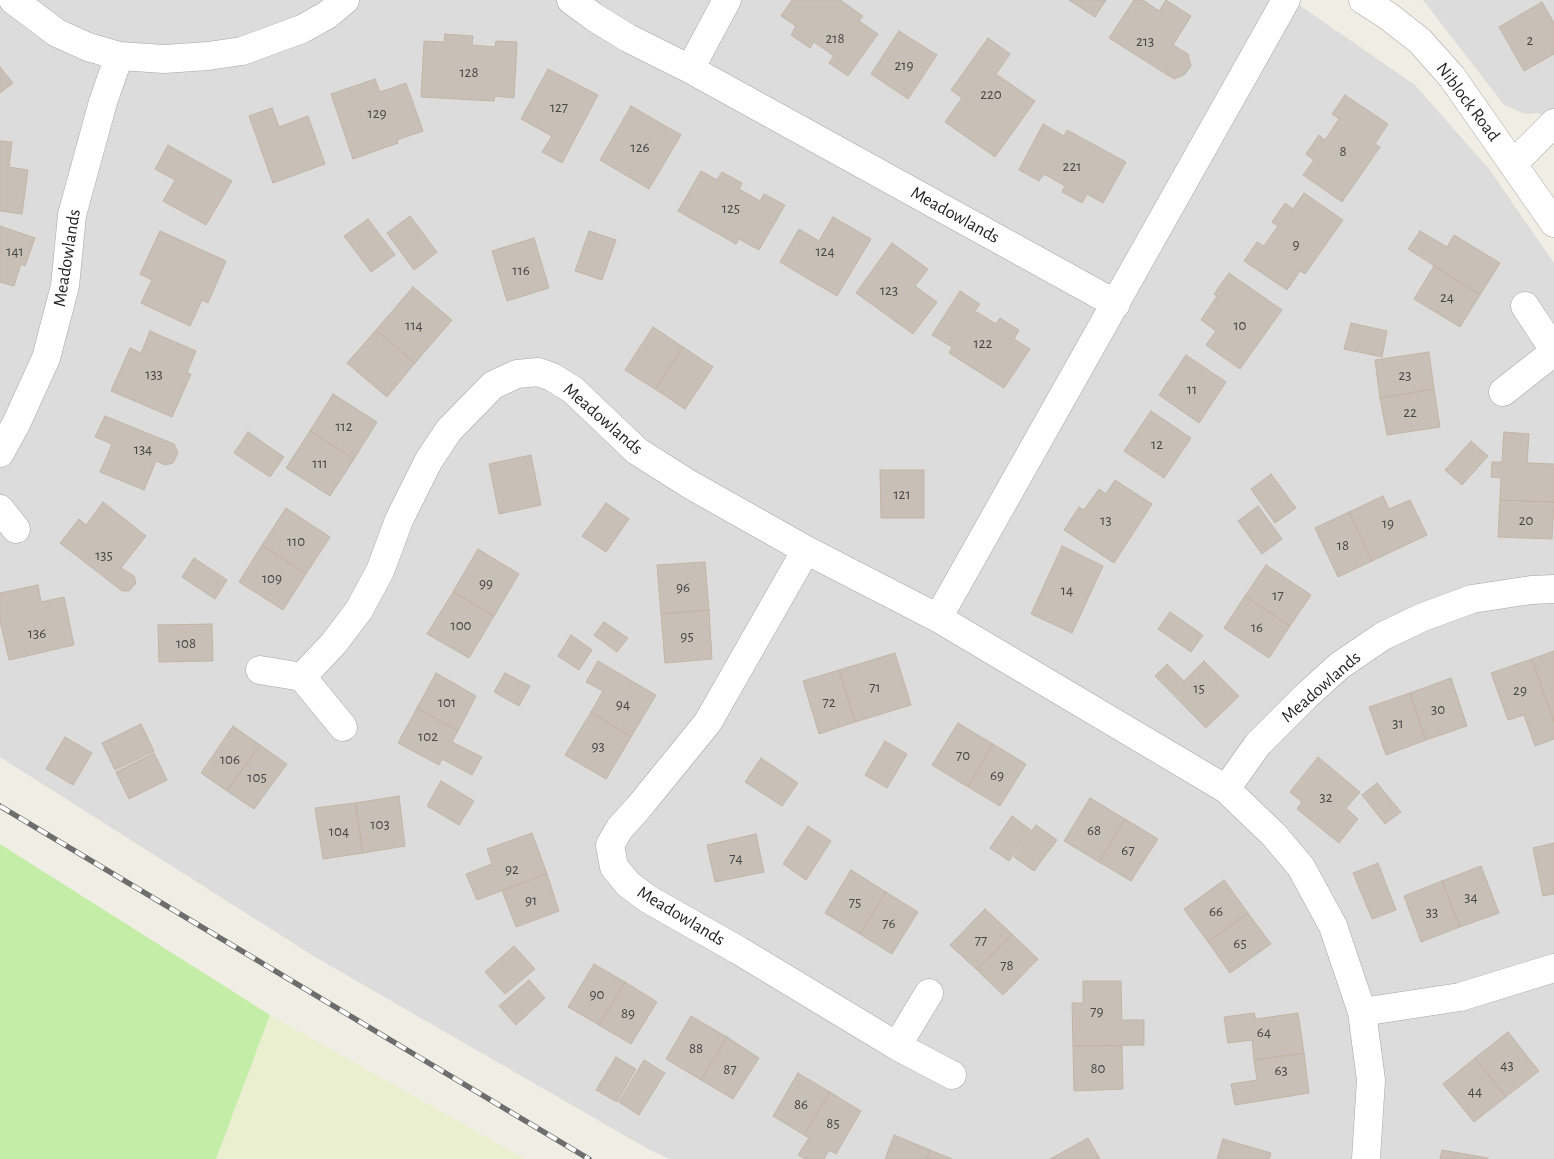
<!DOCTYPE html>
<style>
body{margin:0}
canvas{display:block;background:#f0ede4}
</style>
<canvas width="1554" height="1159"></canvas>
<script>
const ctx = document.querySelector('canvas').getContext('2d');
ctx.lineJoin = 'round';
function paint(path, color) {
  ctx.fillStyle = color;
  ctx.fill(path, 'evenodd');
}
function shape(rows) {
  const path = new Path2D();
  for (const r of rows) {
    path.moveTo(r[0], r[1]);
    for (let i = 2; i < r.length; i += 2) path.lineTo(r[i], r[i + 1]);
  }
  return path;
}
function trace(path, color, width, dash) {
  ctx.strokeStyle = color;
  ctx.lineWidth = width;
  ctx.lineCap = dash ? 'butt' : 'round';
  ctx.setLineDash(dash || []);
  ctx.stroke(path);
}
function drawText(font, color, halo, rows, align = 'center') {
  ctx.font = font + ' "Alegreya Sans",sans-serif';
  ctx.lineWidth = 4.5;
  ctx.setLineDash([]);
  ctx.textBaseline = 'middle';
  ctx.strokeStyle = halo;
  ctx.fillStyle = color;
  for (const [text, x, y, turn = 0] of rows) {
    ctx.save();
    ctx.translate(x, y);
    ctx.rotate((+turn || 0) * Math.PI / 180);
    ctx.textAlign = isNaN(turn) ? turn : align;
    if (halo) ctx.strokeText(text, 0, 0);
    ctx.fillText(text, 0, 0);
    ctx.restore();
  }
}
paint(shape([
 [0,0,1292,0,1415,85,1489,169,1554,263,1554,1159,669,1159,648,1149,315,957,0,757],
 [1423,0,1554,0,1554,130,1539,113,1525,114,1504,105]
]), '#dddcdc');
paint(shape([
 [270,1015,525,1159,216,1159]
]), '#eaf0cf');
paint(shape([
 [0,844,270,1015,216,1159,0,1159]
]), '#c4eda8');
const building = shape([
 [792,0,840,0,863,16,859,21,878,34,848,76,829,63,834,56,814,42,810,48,791,35,796,26,781,16,792,0],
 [1069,0,1106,0,1095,17,1069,0],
 [1134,0,1143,0,1159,11,1166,0,1191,16,1173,45,1188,54,1191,66,1184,75,1174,79,1109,38,1134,0],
 [1542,2,1554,23,1554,54,1524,71,1499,27,1542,2],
 [899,31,937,55,908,99,871,74,899,31],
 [445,34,473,36,472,45,495,47,496,41,517,42,514,98,495,96,494,101,421,97,424,41,444,42,445,34],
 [988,38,1010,54,996,74,1035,101,995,157,945,122,962,98,951,90,988,38],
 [0,67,13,83,0,93,0,67],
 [548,69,598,95,562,163,542,152,552,136,521,119,548,69],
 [375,79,380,92,406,83,423,131,397,140,398,143,353,159,331,94,375,79],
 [1345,95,1388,124,1375,144,1380,147,1342,202,1303,175,1314,160,1306,154,1319,135,1325,140,1339,119,1332,114,1345,95],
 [631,106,681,135,649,189,600,160,631,106],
 [272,108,279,127,308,116,325,164,273,183,249,116,272,108],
 [1043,124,1064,136,1067,130,1126,162,1103,203,1087,194,1082,203,1062,192,1065,186,1044,174,1039,181,1019,170,1043,124],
 [0,141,12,142,9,167,28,170,22,214,0,211,0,141],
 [168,145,232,181,206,225,163,201,175,180,155,169,168,145],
 [701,171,717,180,722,172,742,183,739,189,760,201,764,194,785,205,759,250,739,239,736,244,678,211,701,171],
 [1304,193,1343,220,1305,274,1300,271,1287,290,1244,261,1257,242,1264,246,1278,226,1272,222,1285,203,1293,209,1304,193],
 [410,216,437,252,414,270,387,233,410,216],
 [833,217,871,239,837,296,780,262,799,229,819,241,833,217],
 [368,219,395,255,371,272,344,236,368,219],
 [0,226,35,238,25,266,21,264,14,286,0,282,0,226],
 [160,231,226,261,208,303,202,300,190,326,141,303,152,280,140,274,160,231],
 [589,231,616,240,602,280,575,271,589,231],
 [1420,231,1447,247,1454,235,1500,263,1480,295,1408,249,1420,231],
 [534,238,549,288,507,301,492,251,534,238],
 [892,243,928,269,915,286,937,302,913,334,856,293,892,243],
 [1434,266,1480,295,1460,327,1414,299,1434,266],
 [1229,273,1282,310,1240,369,1206,345,1216,331,1201,320,1217,296,1214,294,1229,273],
 [413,287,452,320,415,363,376,330,413,287],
 [960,291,980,304,975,311,996,324,1000,318,1019,330,1014,339,1030,349,1004,388,949,353,952,347,932,335,960,291],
 [1351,323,1387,331,1382,357,1344,349,1351,323],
 [653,327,683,347,655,389,625,370,653,327],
 [376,330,415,363,387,397,347,363,376,330],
 [150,331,196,351,187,373,191,374,172,417,111,391,130,348,141,353,150,331],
 [683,347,713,367,685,409,655,389,683,347],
 [1429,352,1434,389,1380,398,1375,360,1429,352],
 [1186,355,1226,382,1199,423,1159,395,1186,355],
 [1434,389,1440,427,1387,435,1380,398,1434,389],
 [333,394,377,422,354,459,310,431,333,394],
 [1151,411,1191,438,1164,478,1124,451,1151,411],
 [105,416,174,444,178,453,173,463,165,465,156,461,144,490,100,472,112,444,95,437,105,416],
 [310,431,354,459,330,496,286,468,310,431],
 [248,432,284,457,270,477,234,453,248,432],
 [1504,432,1529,434,1527,463,1554,464,1554,502,1500,500,1501,478,1491,477,1492,462,1502,462,1504,432],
 [1471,441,1488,456,1462,485,1445,470,1471,441],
 [531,455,541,505,499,514,489,464,531,455],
 [880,470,924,470,924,518,881,518,880,470],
 [1271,474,1296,508,1275,523,1251,489,1271,474],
 [1115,480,1152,504,1114,563,1064,530,1079,507,1084,510,1099,489,1106,494,1115,480],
 [1383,496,1389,509,1410,500,1427,535,1372,561,1349,512,1383,496],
 [1500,500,1554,502,1552,539,1498,537,1500,500],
 [103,502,146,536,121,568,134,576,136,583,129,591,122,591,60,543,79,519,86,525,103,502],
 [606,503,629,519,606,552,582,536,606,503],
 [1258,506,1282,539,1262,554,1238,521,1258,506],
 [286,508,330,537,306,574,262,545,286,508],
 [1349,512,1372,561,1338,577,1315,528,1349,512],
 [262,545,306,574,283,610,239,582,262,545],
 [1062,546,1103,566,1072,633,1031,614,1062,546],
 [478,549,519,574,494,616,453,592,478,549],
 [194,558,227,580,215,599,182,577,194,558],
 [705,562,709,610,661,614,657,565,705,562],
 [1266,565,1311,595,1290,626,1245,596,1266,565],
 [38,585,41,602,64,597,74,645,9,660,0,621,0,593,38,585],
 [453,592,494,616,469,658,427,634,453,592],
 [1245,596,1290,626,1269,658,1224,628,1245,596],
 [709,610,712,659,665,663,661,614,709,610],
 [1170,612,1203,635,1191,652,1158,629,1170,612],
 [604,622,628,638,617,652,594,635,604,622],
 [212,624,213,661,159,662,158,625,212,624],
 [571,635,592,650,579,670,558,656,571,635],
 [1554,651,1554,722,1532,659,1554,651],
 [895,653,911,705,855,722,839,670,895,653],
 [1532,659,1554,722,1554,739,1535,746,1524,715,1508,720,1491,673,1532,659],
 [598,661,656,695,631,737,591,712,603,691,586,682,598,661],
 [1204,661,1239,696,1206,728,1155,676,1167,664,1184,681,1204,661],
 [839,670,855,722,819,734,803,681,839,670],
 [436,673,476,696,458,731,417,708,436,673],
 [505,673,530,686,519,706,494,692,505,673],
 [1451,678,1467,726,1426,740,1410,693,1451,678],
 [1410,693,1426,740,1386,755,1369,707,1410,693],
 [417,708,458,731,452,742,482,757,472,775,442,759,439,765,398,743,417,708],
 [591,712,631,737,606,779,565,755,591,712],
 [958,723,993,744,968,787,932,765,958,723],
 [141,724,154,751,115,770,102,743,141,724],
 [233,726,260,745,227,791,201,773,233,726],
 [65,737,92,753,73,785,46,769,65,737],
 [885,741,907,754,887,788,865,775,885,741],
 [993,744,1026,764,1000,806,968,787,993,744],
 [260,745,287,764,254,809,227,791,260,745],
 [154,753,167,780,129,799,116,772,154,753],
 [1318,757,1360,792,1346,808,1358,819,1339,843,1297,809,1302,802,1290,792,1318,757],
 [761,758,798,783,782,806,745,782,761,758],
 [441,781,474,801,459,825,427,806,441,781],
 [1377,783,1401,812,1385,824,1362,795,1377,783],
 [399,796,405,846,363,853,355,803,399,796],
 [1090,798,1125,819,1099,862,1064,841,1090,798],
 [355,803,363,853,323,859,315,808,355,803],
 [1012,816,1031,830,1009,861,990,848,1012,816],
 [1125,819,1158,839,1131,881,1099,862,1125,819],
 [1036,825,1057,840,1034,871,1014,857,1036,825],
 [808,826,831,841,806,880,783,864,808,826],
 [532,833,547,874,477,900,466,874,492,864,487,849,532,833],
 [756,834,764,872,715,882,707,845,756,834],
 [1554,843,1554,894,1543,896,1533,848,1554,843],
 [1378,863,1396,910,1372,919,1353,873,1378,863],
 [1481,866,1499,913,1460,927,1442,881,1481,866],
 [851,870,886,892,860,934,825,913,851,870],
 [547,874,559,911,516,927,502,890,547,874],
 [1224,880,1248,913,1208,942,1184,909,1224,880],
 [1442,881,1460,927,1421,942,1404,896,1442,881],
 [886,892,918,912,892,954,860,934,886,892],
 [985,909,1012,934,977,970,950,945,985,909],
 [1248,913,1271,944,1230,973,1208,942,1248,913],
 [1012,934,1038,959,1003,995,977,970,1012,934],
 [514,946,535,969,505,994,485,972,514,946],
 [594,964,625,982,599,1025,568,1007,594,964],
 [529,980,545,998,516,1025,499,1006,529,980],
 [1083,981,1121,981,1122,1020,1144,1020,1144,1045,1073,1046,1072,1003,1083,1003,1083,981],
 [625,982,657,1002,631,1044,599,1025,625,982],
 [1254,1013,1256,1019,1298,1013,1304,1053,1254,1060,1252,1040,1228,1043,1224,1017,1254,1013],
 [691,1016,727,1037,701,1080,666,1059,691,1016],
 [1508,1032,1539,1071,1506,1097,1475,1058,1508,1032],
 [727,1037,759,1058,733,1099,701,1080,727,1037],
 [1073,1046,1122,1046,1123,1089,1074,1091,1073,1046],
 [1304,1053,1309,1093,1235,1105,1231,1084,1257,1080,1254,1060,1304,1053],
 [616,1057,636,1069,617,1102,596,1090,616,1057],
 [1475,1058,1506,1097,1474,1122,1443,1084,1475,1058],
 [644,1060,665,1073,639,1115,619,1102,644,1060],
 [798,1073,830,1092,804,1135,773,1116,798,1073],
 [830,1092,861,1111,836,1154,829,1150,824,1159,805,1159,798,1155,809,1138,804,1135,830,1092],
 [894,1135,930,1150,926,1159,885,1159,894,1135],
 [1088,1138,1100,1159,1050,1159,1088,1138],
 [1223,1139,1271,1153,1269,1159,1217,1159,1223,1139],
 [930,1150,952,1159,926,1159,930,1150],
 [1442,1150,1488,1158,1488,1159,1440,1159,1442,1150]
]);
paint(building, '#c8c0b7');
trace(building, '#c3b5a6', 1);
const minor = shape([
 [13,0,57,33,88,47,119,56,164,59,208,56,242,51,302,29,327,15,345,0],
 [571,0,594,17,628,38,690,69,1116,304],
 [1286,0,938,618,1226,789,1274,835,1301,867,1333,926,1362,1012,1371,1080,1366,1159],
 [1363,0,1388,16,1420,41,1452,77,1554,223],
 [690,69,727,0],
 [1513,164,1554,123],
 [1525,306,1554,350],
 [1503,392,1554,352],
 [0,453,16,424,46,358,65,286,72,215,103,102,119,56],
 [0,509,16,529],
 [938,618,806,550,708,722,639,807,620,828,610,845,614,867,628,884,648,899,738,950,897,1046,952,1075],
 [260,670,302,677,343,727],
 [302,677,334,643,359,610,380,571,399,520,429,460,449,430,493,385,517,374,538,372,552,377,573,390,637,451,689,484,806,550],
 [1226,789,1258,744,1305,697,1339,666,1383,636,1423,617,1472,599,1531,590,1554,589],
 [1362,1012,1460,997,1554,968],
 [897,1046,929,993]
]);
trace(minor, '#a6a6a6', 29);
trace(minor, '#fff', 28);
const rail = shape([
 [0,806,589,1159]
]);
trace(rail, '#6d6d6d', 5.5);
trace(rail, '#fff', 4, [11]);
drawText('15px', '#494745', null, [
 ["218",835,38],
 ["2",1530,40],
 ["213",1145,41],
 ["219",904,65],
 ["128",469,72],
 ["220",991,94],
 ["127",559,107],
 ["129",377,113],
 ["126",640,147],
 ["8",1343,151],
 ["221",1072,166],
 ["125",731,208],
 ["9",1296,244],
 ["141",15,251],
 ["124",825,251],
 ["116",521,270],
 ["123",889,290],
 ["24",1447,297],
 ["114",414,325],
 ["10",1240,325],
 ["122",983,343],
 ["133",154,374],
 ["23",1405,375],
 ["11",1192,389],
 ["22",1410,412],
 ["112",344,426],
 ["12",1157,444],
 ["134",143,449],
 ["111",320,463],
 ["121",902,494],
 ["13",1106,520],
 ["20",1526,520],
 ["19",1388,523],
 ["110",296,541],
 ["18",1343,545],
 ["135",104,555],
 ["109",272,578],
 ["99",486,583],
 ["96",683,587],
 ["14",1067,590],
 ["17",1278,595],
 ["100",461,625],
 ["16",1257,627],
 ["136",37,633],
 ["95",687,636],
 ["108",186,643],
 ["71",875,687],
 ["15",1199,688],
 ["29",1520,690],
 ["101",447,702],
 ["72",829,702],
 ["94",623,704],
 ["30",1438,709],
 ["31",1398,723],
 ["102",428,736],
 ["93",598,746],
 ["70",963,755],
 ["106",230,759],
 ["69",997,775],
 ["105",257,777],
 ["32",1326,797],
 ["103",380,824],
 ["68",1094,830],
 ["104",339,831],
 ["67",1128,850],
 ["74",736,858],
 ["92",512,869],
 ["34",1471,897],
 ["91",531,900],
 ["75",855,902],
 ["66",1216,911],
 ["33",1432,912],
 ["76",889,923],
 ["77",981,940],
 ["65",1240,943],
 ["78",1007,965],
 ["90",597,994],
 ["79",1097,1011],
 ["89",628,1013],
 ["64",1264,1032],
 ["88",696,1048],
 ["43",1507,1065],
 ["80",1098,1068],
 ["87",730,1069],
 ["63",1281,1070],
 ["44",1475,1091],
 ["86",801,1104],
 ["85",833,1123]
]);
drawText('18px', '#1f1f1f', '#fff', [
 ["Niblock Road",1468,102,53],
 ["Meadowlands",955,215,29],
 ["Meadowlands",67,258,-81],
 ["Meadowlands",603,419,41],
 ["Meadowlands",1321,687,-41],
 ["Meadowlands",681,916,31]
]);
</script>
